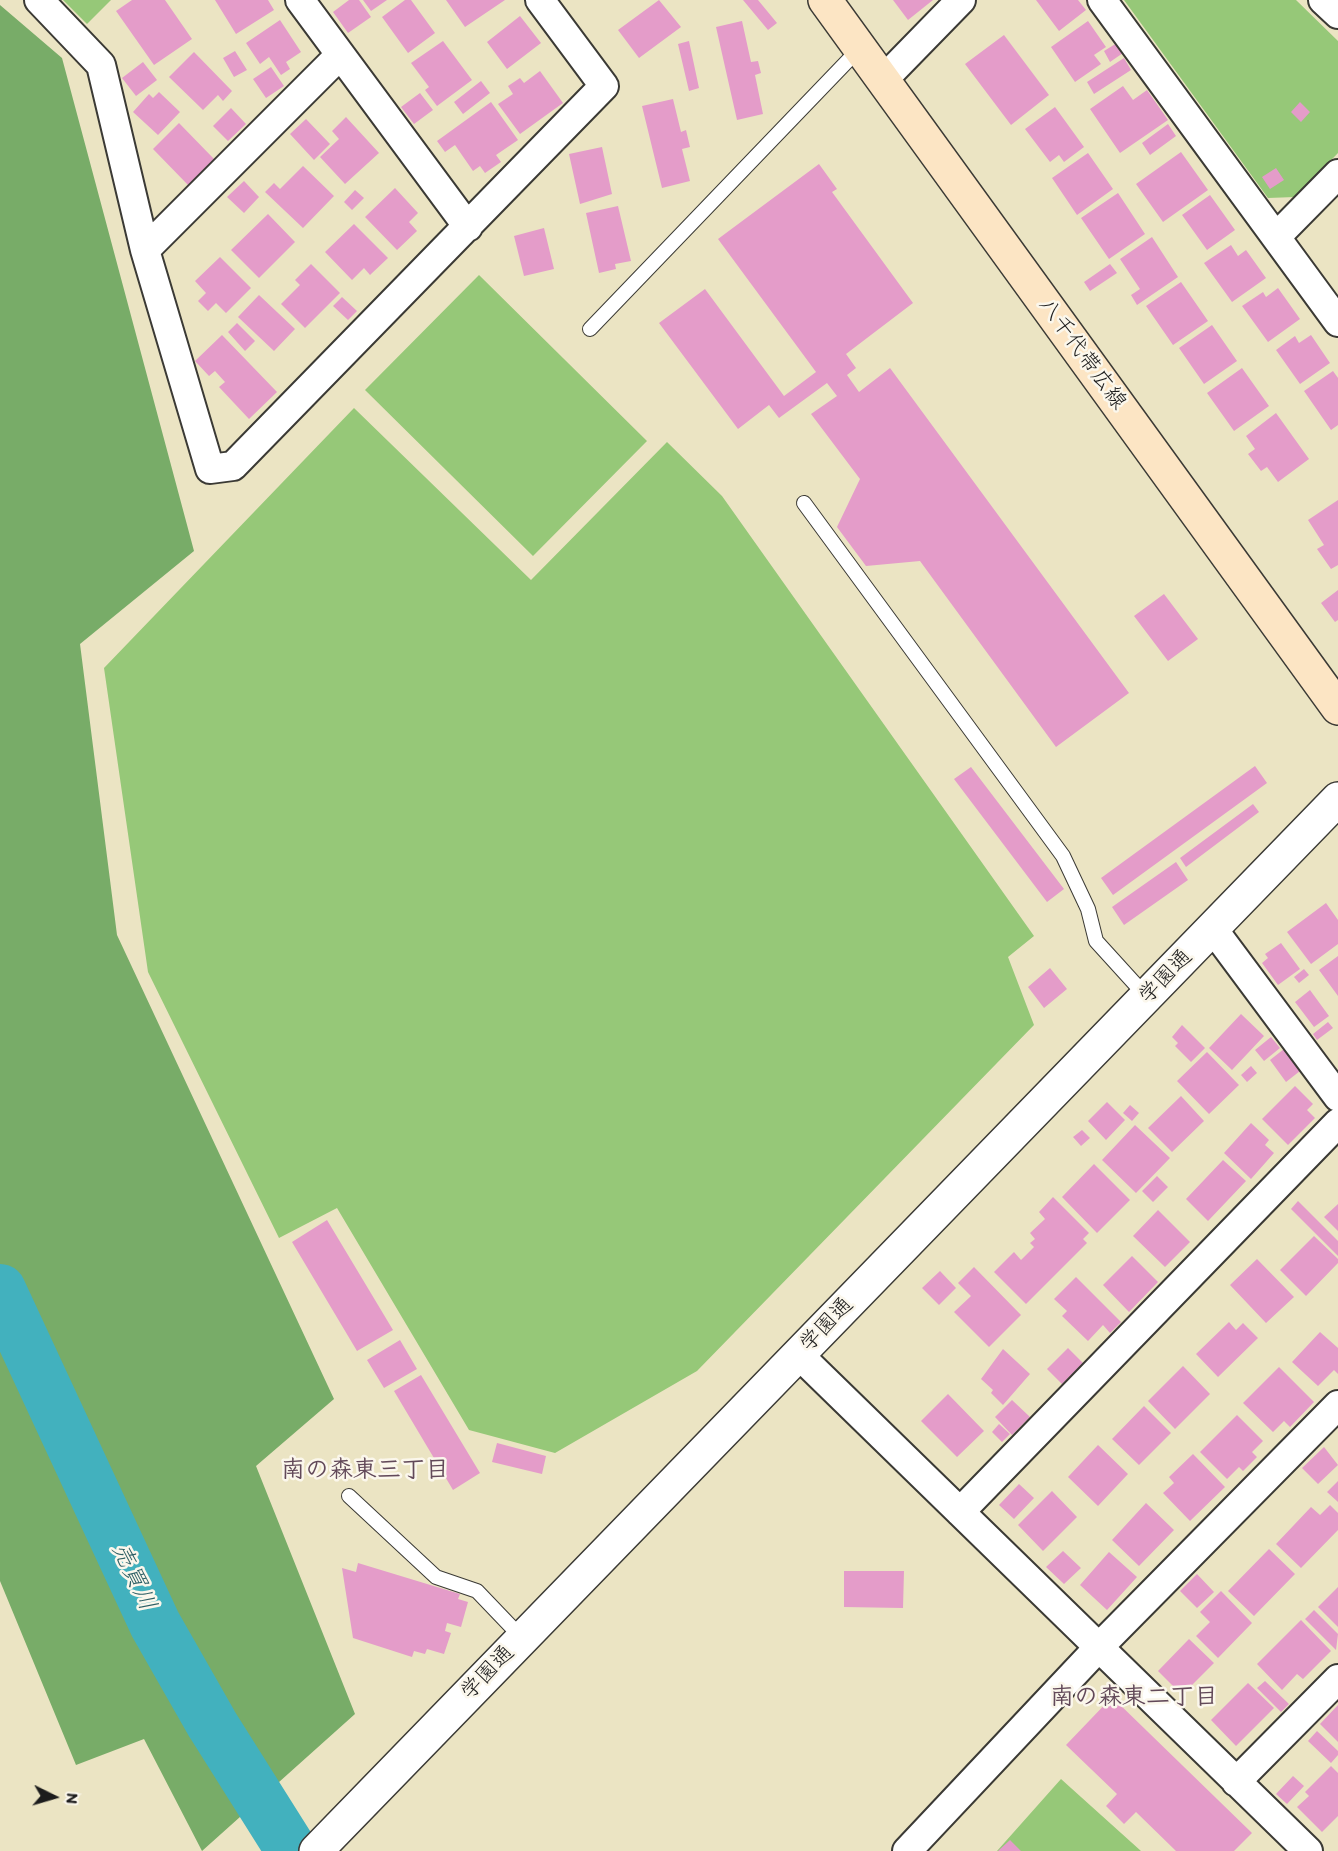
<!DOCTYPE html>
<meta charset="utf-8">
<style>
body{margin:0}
#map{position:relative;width:1338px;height:1851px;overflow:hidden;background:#ebe4c3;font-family:Itim,sans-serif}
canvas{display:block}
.north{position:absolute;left:24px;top:1767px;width:60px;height:60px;-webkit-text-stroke:4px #fbf7ec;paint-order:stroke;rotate:95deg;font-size:16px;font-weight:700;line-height:24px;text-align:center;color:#1c1c1c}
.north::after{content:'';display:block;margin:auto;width:21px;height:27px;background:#1c1c1c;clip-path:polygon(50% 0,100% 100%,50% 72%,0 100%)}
</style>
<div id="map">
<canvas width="1338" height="1851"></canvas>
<div class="north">N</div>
</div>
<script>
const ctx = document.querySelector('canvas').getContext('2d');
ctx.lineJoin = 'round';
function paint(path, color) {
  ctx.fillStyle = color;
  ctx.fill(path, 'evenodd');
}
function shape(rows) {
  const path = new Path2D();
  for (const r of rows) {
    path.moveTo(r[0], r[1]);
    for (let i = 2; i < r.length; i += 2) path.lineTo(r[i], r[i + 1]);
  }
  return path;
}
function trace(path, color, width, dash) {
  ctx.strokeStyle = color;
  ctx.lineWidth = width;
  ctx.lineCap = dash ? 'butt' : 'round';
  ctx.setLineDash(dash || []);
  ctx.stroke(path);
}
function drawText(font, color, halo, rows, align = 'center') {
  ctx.font = font + ' Itim,"Klee One",sans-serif';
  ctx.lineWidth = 5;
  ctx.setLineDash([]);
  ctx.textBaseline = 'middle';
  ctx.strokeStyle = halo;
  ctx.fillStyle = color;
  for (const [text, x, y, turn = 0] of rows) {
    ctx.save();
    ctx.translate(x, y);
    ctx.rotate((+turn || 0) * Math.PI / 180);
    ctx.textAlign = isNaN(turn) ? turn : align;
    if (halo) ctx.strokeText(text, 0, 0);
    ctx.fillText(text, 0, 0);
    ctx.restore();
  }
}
paint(shape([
 [63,0,111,0,87,24],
 [1124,0,1296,0,1338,41,1338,153,1295,197,1268,198],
 [479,275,647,441,533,556,365,390],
 [354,408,531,580,667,442,722,496,1034,936,1008,957,1034,1025,697,1371,555,1453,469,1430,337,1208,279,1238,148,972,104,668],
 [1061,1779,1141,1851,997,1851]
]), '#96c878');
paint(shape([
 [0,5,62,58,194,551,80,644,117,935,334,1399,256,1466,355,1714,202,1851,144,1739,76,1765,0,1581]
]), '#78ac68');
trace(shape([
 [0,1290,155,1624,212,1724,292,1851]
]), '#42b1be', 52);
paint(shape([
 [132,0,165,0,192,39,154,65,116,11],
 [215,0,268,0,274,10,236,34],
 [349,0,359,0,371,17,348,33,333,12],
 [363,0,387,0,371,11],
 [405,0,411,0,435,33,408,53,382,17],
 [446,0,505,0,465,27],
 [659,0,681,27,639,58,618,30],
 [743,0,758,0,777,23,768,30],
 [893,0,933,0,908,20],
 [1036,0,1078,0,1086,10,1059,31],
 [520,16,541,43,507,69,487,42],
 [280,20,301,52,286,62,290,69,281,75,269,57,260,64,246,43],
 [742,21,751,62,758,61,761,73,755,75,763,114,737,120,716,27],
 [1088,21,1106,47,1094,55,1101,64,1075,82,1051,47],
 [1004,35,1049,95,1011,125,965,64],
 [443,41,472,80,437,106,425,90,429,87,411,63],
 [689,41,699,88,689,91,678,44],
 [1117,43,1123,53,1110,62,1104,51],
 [235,51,247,70,234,77,223,58],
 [194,52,232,91,223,101,218,95,203,110,169,77],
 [1124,58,1131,70,1094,94,1087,82],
 [143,62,157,80,136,96,122,78],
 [271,67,284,86,266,98,253,79],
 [540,71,563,103,520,134,498,104,513,94,508,86,520,78,524,83],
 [481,81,490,93,463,114,454,102],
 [1123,86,1133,100,1147,90,1168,120,1120,153,1090,109],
 [159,92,180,112,158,135,133,112,149,94,153,98],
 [420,93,433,110,414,124,401,107],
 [673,99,681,132,686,130,690,147,682,149,690,181,662,188,642,106],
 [491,102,518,140,496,155,501,162,485,173,480,166,473,171,455,145,445,152,437,141],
 [1300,102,1310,112,1301,122,1291,112],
 [1055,107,1084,147,1064,162,1059,155,1050,162,1025,129],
 [231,108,246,124,228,141,213,126],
 [346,117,379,153,345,184,320,157,339,139,332,131],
 [306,119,330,144,314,160,290,134],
 [179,123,214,159,188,185,153,149],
 [1168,124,1176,136,1150,155,1142,143],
 [602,147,612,194,580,204,569,154],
 [1181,152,1208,190,1163,222,1136,184],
 [1088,153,1113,189,1077,215,1052,178],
 [819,164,837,189,832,192,913,303,846,354,856,368,847,375,859,392,890,368,1129,693,1056,747,920,561,866,566,837,527,860,479,811,414,837,396,827,383,779,418,769,405,738,429,659,323,705,289,784,396,816,372,718,239],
 [303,166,334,196,303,228,265,192,274,183,280,189],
 [1276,168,1284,180,1270,189,1262,177],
 [244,181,259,197,244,213,227,197],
 [395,188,418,213,409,222,417,231,397,250,365,217],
 [355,190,364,198,352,210,344,202],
 [1118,193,1145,234,1109,259,1081,218],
 [1210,195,1235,230,1207,250,1182,215],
 [618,206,631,261,615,264,616,269,599,273,586,213],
 [268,214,295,242,259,278,231,250],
 [354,224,388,258,370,275,364,268,352,280,325,252],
 [544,228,554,269,524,276,514,236],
 [1152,237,1178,277,1137,305,1131,295,1140,289,1120,259],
 [1231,245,1238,256,1246,250,1266,278,1232,302,1204,263],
 [220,257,251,288,226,313,216,303,208,311,198,301,206,293,195,281],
 [311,264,340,293,305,328,281,304,300,285,295,280],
 [1110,264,1117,273,1090,291,1084,282],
 [1181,282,1208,321,1173,345,1146,306],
 [1278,288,1300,319,1268,342,1242,306,1263,292,1266,297],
 [259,295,295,329,274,351,238,317],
 [342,297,357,311,348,320,333,306],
 [237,323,255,341,245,351,228,332],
 [1212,325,1237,361,1204,384,1179,348],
 [222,335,277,392,249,419,219,387,225,382,215,371,209,376,195,361],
 [1311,335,1330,363,1300,384,1276,350,1295,336,1299,343],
 [1242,368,1269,406,1234,431,1207,393],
 [1333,371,1338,378,1338,425,1331,430,1304,391],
 [1276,413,1309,459,1278,482,1267,467,1261,471,1248,454,1255,449,1246,436],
 [1338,500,1338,565,1331,569,1317,549,1324,545,1308,520],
 [1338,590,1338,620,1335,622,1321,603],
 [1164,594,1198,639,1168,661,1134,616],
 [1255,766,1267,783,1113,895,1101,878],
 [971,767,1064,889,1047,902,954,779],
 [1253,804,1259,812,1186,867,1180,858],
 [1176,862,1188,880,1124,925,1112,907],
 [1326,903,1338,920,1338,944,1311,964,1287,932],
 [1281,943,1300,969,1278,985,1262,963,1268,958,1265,954],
 [1338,956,1338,996,1319,970],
 [1050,968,1067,989,1044,1008,1028,987],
 [1304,969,1309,975,1299,983,1294,977],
 [1310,990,1329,1016,1314,1027,1295,1002],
 [1241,1014,1264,1036,1232,1070,1209,1048],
 [1328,1022,1333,1028,1317,1040,1313,1034],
 [1182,1025,1205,1048,1191,1062,1175,1046,1178,1043,1172,1037],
 [1271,1037,1280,1048,1264,1061,1255,1050],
 [1284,1049,1300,1071,1286,1082,1270,1060],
 [1207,1052,1239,1085,1209,1114,1177,1081],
 [1251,1066,1257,1073,1247,1082,1241,1075],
 [1295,1086,1313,1104,1307,1110,1315,1118,1288,1145,1262,1119],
 [1181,1096,1204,1121,1172,1152,1148,1128],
 [1107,1102,1125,1120,1106,1140,1088,1121],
 [1130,1105,1139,1113,1132,1121,1123,1113],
 [1251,1123,1269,1140,1265,1145,1274,1153,1251,1179,1224,1153],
 [1135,1125,1170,1158,1136,1193,1102,1160],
 [1082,1130,1090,1138,1081,1146,1073,1137],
 [1223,1160,1246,1181,1208,1221,1186,1199],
 [1094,1164,1130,1200,1097,1233,1062,1197],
 [1157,1176,1168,1187,1153,1202,1142,1191],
 [1053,1197,1089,1233,1083,1239,1087,1243,1026,1304,994,1272,1014,1252,1021,1260,1034,1247,1030,1243,1035,1239,1030,1233,1045,1219,1039,1212],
 [1298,1201,1338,1241,1338,1256,1291,1209],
 [1338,1204,1338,1231,1324,1217],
 [1158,1210,1190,1242,1165,1267,1133,1236],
 [327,1220,393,1330,357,1351,292,1242],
 [1314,1236,1338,1259,1338,1263,1306,1296,1280,1270],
 [1132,1256,1158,1282,1129,1312,1103,1285],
 [1257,1259,1294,1297,1266,1323,1230,1285],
 [974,1267,1021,1315,989,1347,954,1312,971,1296,958,1283],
 [940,1271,956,1288,939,1305,922,1288],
 [1076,1277,1121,1322,1110,1333,1103,1325,1088,1341,1062,1316,1067,1311,1054,1299],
 [1229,1322,1236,1330,1243,1323,1258,1338,1218,1377,1196,1354],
 [1320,1332,1338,1348,1338,1374,1334,1370,1318,1386,1292,1362],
 [400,1340,417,1369,384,1388,367,1360],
 [1068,1348,1083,1363,1062,1384,1047,1369],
 [1003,1349,1030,1374,1003,1405,991,1393,993,1390,981,1379],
 [1183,1366,1210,1394,1175,1429,1148,1401],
 [1279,1367,1314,1402,1290,1427,1284,1421,1273,1432,1243,1403],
 [421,1375,480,1473,453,1490,394,1391],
 [948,1394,984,1431,957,1457,921,1421],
 [1012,1400,1030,1417,1012,1435,995,1417],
 [1144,1406,1171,1433,1139,1465,1112,1439],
 [1237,1415,1263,1441,1252,1452,1257,1457,1243,1471,1239,1467,1227,1479,1200,1452],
 [999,1424,1010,1434,1002,1442,992,1432],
 [497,1443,546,1456,542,1474,492,1462],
 [1098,1445,1128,1474,1098,1506,1068,1477],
 [1324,1447,1338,1465,1318,1484,1302,1468],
 [1193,1454,1225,1487,1190,1521,1163,1493,1174,1483,1169,1477],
 [1338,1481,1338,1502,1327,1492],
 [1019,1484,1034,1498,1014,1519,999,1505],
 [1052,1491,1077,1517,1043,1551,1018,1525],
 [1146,1503,1174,1530,1139,1566,1112,1540],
 [1330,1505,1338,1513,1338,1530,1301,1568,1276,1544,1311,1507,1320,1515],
 [1269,1549,1295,1574,1254,1616,1228,1591],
 [1063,1551,1081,1568,1064,1584,1046,1567],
 [1109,1552,1137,1577,1107,1610,1080,1585],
 [358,1563,460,1594,458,1599,468,1602,461,1627,447,1623,445,1631,451,1633,444,1654,427,1649,425,1654,414,1651,412,1657,353,1638,342,1568,356,1572],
 [844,1571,904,1571,903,1608,844,1607],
 [1197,1574,1214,1592,1197,1608,1180,1591],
 [1338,1587,1338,1627,1318,1607],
 [1221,1591,1252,1623,1218,1658,1196,1636,1210,1622,1200,1612],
 [1314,1610,1338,1634,1336,1650,1305,1619],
 [1301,1620,1331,1651,1303,1679,1297,1674,1282,1690,1257,1664],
 [1189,1639,1214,1663,1182,1695,1158,1671],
 [1265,1681,1289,1704,1281,1712,1257,1688],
 [1248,1683,1274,1708,1236,1746,1211,1720],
 [1112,1697,1252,1833,1234,1851,1176,1851,1136,1812,1124,1824,1106,1806,1117,1794,1066,1745],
 [1338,1705,1338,1742,1320,1724],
 [1317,1731,1338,1751,1338,1755,1331,1763,1308,1741],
 [1331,1766,1338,1773,1338,1816,1322,1832,1297,1807,1309,1796,1305,1792],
 [1293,1776,1304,1786,1287,1804,1276,1794],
 [1010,1840,1021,1851,998,1851]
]), '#e49cc9');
const service = shape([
 [590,329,860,48],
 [804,503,1063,856,1088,909,1096,941,1146,996],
 [349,1496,436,1577,477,1591,522,1638]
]);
const minor = shape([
 [39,0,101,65,145,250,210,469,233,466,604,86,540,0],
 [300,0,468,227],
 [1102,0,1338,322],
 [1323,0,1338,14],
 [883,80,961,0],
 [1276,237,1338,174],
 [145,250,340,55],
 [1213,929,1338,1097],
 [798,1354,1308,1851],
 [960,1512,1338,1123],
 [1236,1782,1338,1679],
 [907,1851,1100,1646,1338,1405]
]);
const tertiary = shape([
 [316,1851,1338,799]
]);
const secondary = shape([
 [825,0,1338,708]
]);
trace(service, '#3b3a35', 16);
trace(minor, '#3b3a35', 32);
trace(tertiary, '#3b3a35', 36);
trace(secondary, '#3b3a35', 36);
trace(service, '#fff', 14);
trace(minor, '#fff', 28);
trace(tertiary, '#fff', 33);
trace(secondary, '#fce5c4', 33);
drawText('22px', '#1c1c1c', '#fbf7ec', [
 ["八千代帯広線",1082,354,54],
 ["学園通",1166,977,-46],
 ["学園通",827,1325,-46],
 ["学園通",488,1673,-46]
]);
drawText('bold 24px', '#624959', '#fbf7ec', [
 ["南の森東三丁目",365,1471],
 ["南の森東二丁目",1134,1698]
]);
drawText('italic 24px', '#2d5f65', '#fbf7ec', [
 ["売買川",133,1577,65]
]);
</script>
